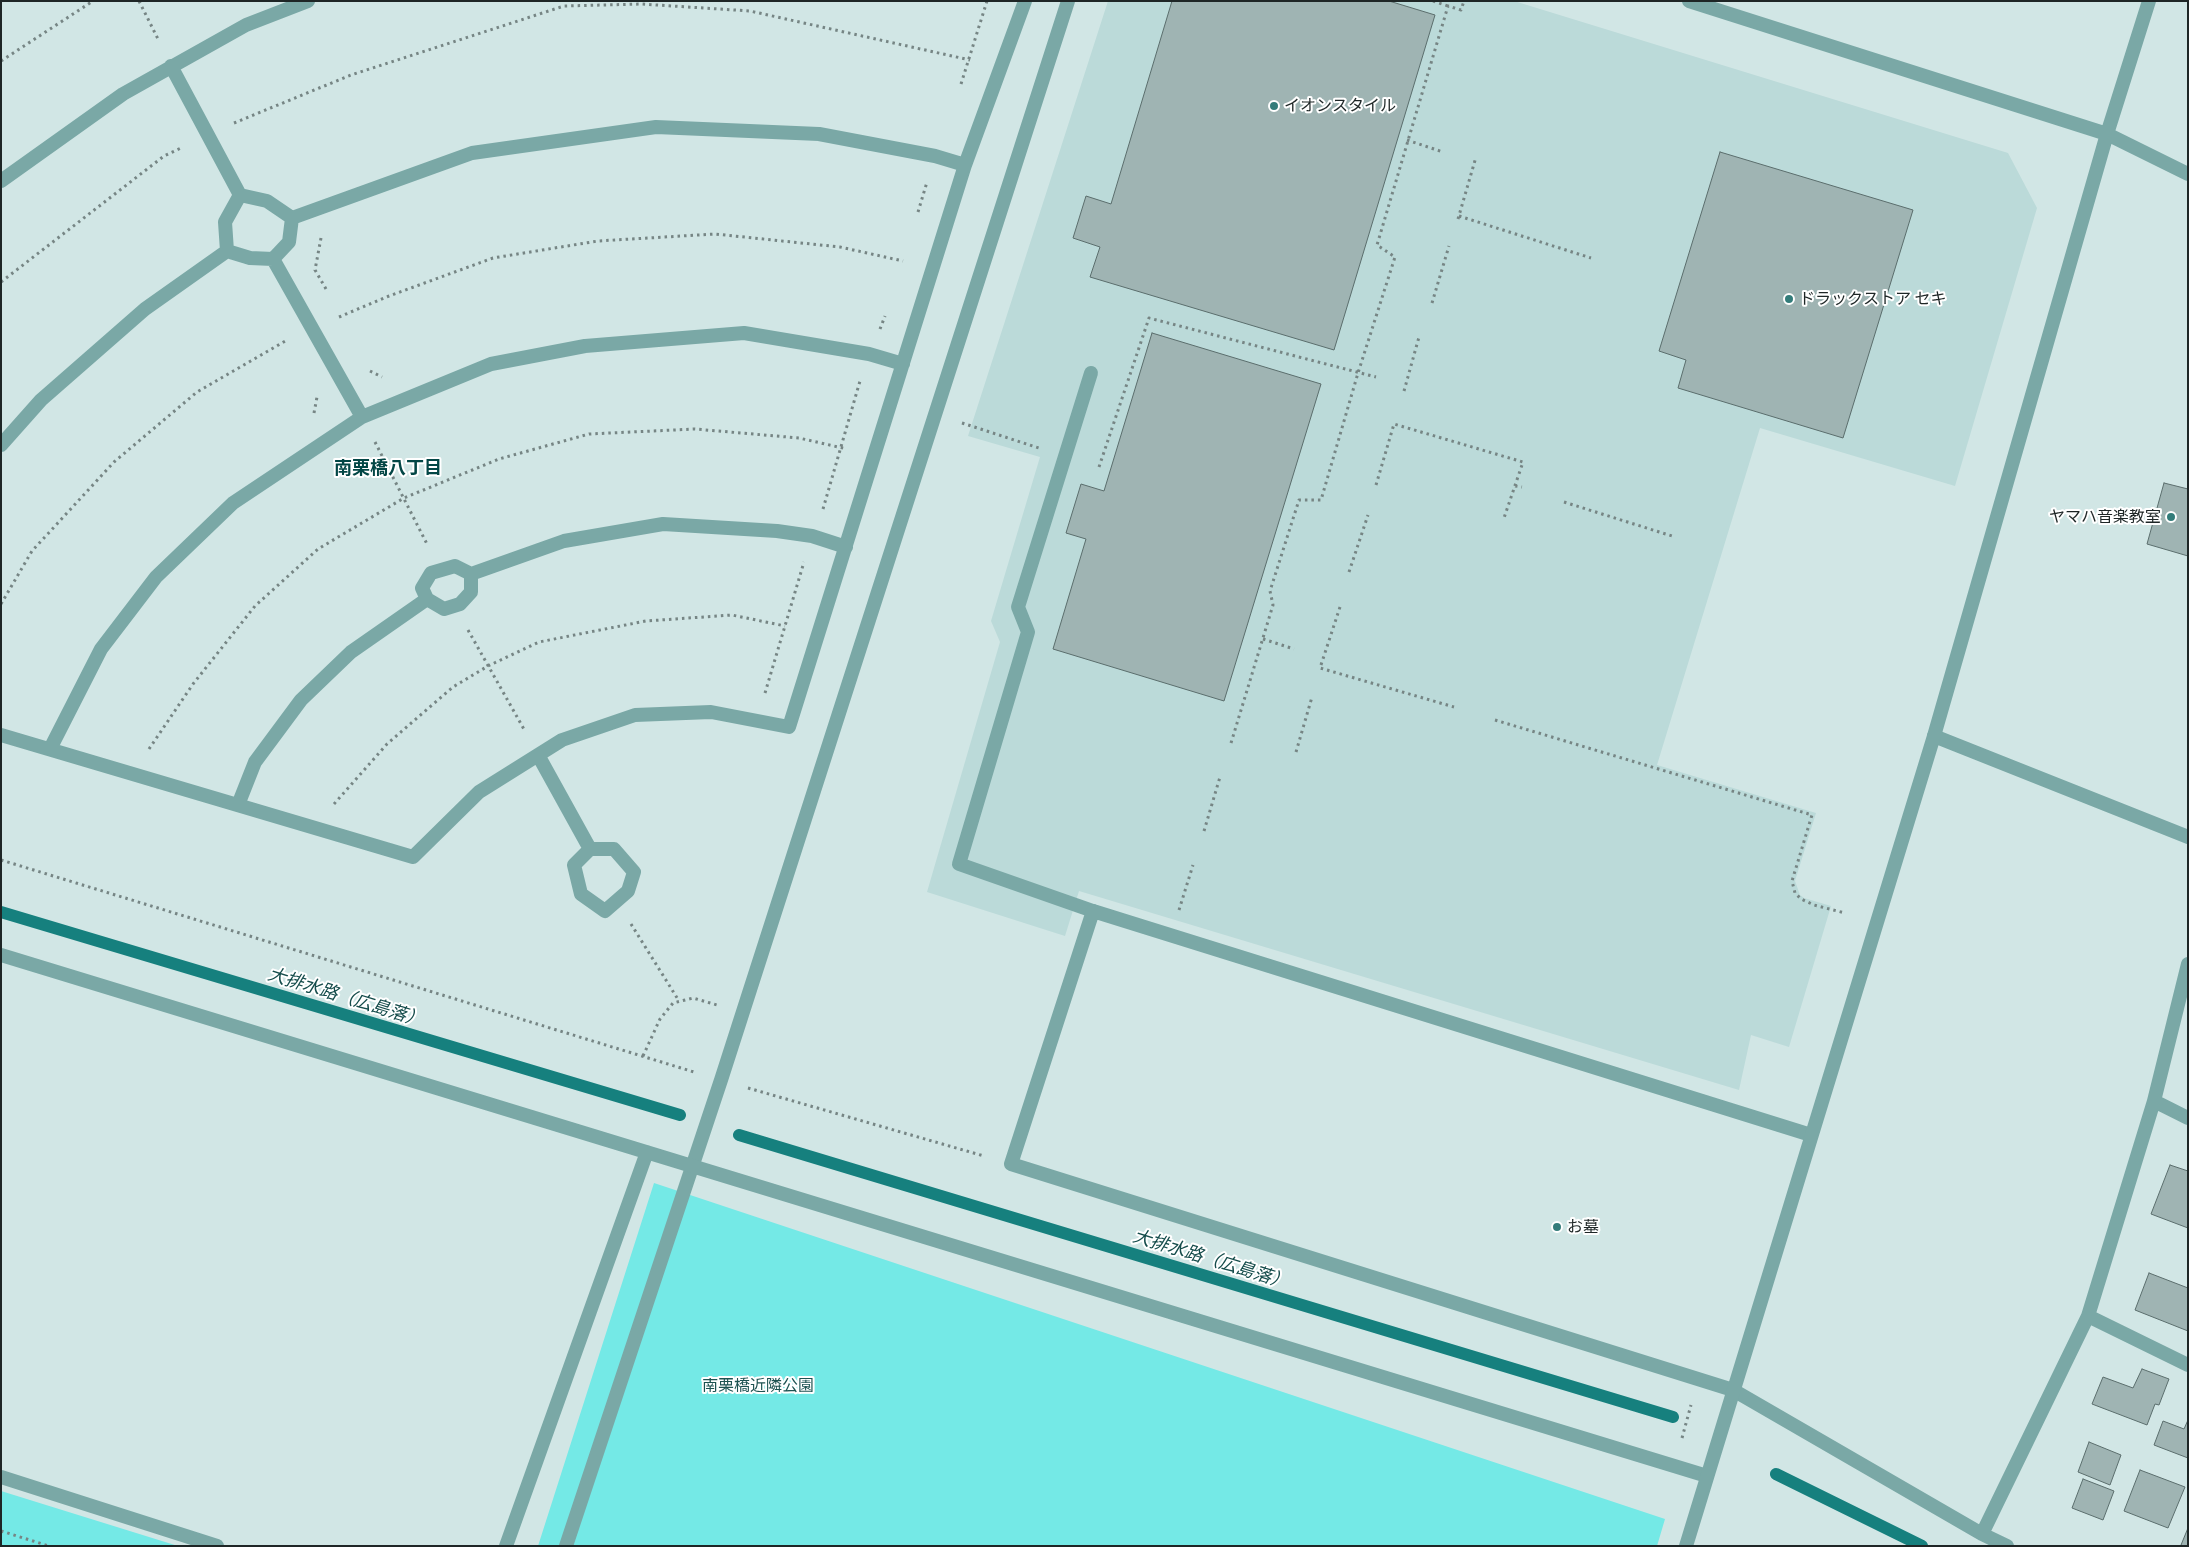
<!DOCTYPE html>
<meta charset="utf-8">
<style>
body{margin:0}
#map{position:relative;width:2189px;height:1547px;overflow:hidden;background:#d1e6e5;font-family:"Exo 2",sans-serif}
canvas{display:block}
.frame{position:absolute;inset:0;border:2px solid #1e2626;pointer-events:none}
</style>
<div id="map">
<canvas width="2189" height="1547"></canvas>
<div class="frame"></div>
</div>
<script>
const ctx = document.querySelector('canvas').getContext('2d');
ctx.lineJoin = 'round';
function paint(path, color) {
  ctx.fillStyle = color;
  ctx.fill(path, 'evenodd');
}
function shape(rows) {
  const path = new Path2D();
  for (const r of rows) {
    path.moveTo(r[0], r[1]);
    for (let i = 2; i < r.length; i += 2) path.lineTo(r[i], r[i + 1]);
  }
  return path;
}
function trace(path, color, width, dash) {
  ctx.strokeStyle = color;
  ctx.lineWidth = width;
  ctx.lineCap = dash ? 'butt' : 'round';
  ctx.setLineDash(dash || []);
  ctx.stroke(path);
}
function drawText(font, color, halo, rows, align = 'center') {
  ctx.font = font + ' "Exo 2","Noto Sans JP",sans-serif';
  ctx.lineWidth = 4;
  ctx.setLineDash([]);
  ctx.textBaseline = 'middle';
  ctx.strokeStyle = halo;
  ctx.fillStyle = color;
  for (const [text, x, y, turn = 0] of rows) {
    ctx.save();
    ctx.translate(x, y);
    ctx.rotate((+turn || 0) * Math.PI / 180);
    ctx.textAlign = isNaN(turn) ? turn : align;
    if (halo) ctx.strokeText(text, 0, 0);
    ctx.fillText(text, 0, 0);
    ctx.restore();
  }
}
paint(shape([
 [1108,1,1514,1,2008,153,2037,208,1955,486,1760,428,1657,765,1816,813,1795,881,1800,895,1804,898,1831,906,1789,1047,1751,1035,1739,1090,1079,891,1065,936,927,892,1000,642,991,621,1040,457,968,436]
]), '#bbdad9');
paint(shape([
 [654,1183,1665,1519,1657,1546,538,1546],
 [1,1491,178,1546,1,1546]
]), '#74e9e6');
trace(shape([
 [1,912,680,1115],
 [739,1135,1673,1417],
 [1776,1474,1922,1546]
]), '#16807e', 12);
const building = shape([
 [1172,1,1389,1,1435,15,1334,350,1090,277,1100,247,1073,238,1086,196,1111,204,1172,1],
 [1720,152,1913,210,1843,438,1678,388,1686,360,1659,351,1720,152],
 [1152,333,1321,384,1224,701,1053,649,1086,539,1066,533,1081,484,1104,491,1152,333],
 [2164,483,2188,489,2188,556,2147,544,2164,483],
 [2170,1165,2188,1171,2188,1228,2151,1214,2170,1165],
 [2149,1273,2188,1288,2188,1331,2135,1310,2149,1273],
 [2142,1369,2169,1379,2159,1405,2155,1404,2147,1425,2092,1404,2103,1377,2133,1388,2142,1369],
 [2188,1420,2188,1458,2154,1445,2163,1421,2184,1429,2188,1420],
 [2089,1442,2121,1455,2110,1485,2078,1472,2089,1442],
 [2140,1470,2185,1487,2168,1528,2124,1511,2140,1470],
 [2083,1479,2114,1491,2103,1520,2072,1508,2083,1479],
 [2188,1528,2188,1546,2183,1546,2181,1545,2188,1528]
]);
paint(building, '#9fb4b3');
trace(building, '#5b6e6d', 1);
trace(shape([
 [139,1,159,41],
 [1433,1,1448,6],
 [1,61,93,1],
 [961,84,987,1],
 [234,123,351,75,564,6,641,4,750,11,970,60],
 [1407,140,1443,152],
 [918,212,927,182],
 [1459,216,1591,258],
 [1458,219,1476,157],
 [321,238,315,270,326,289],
 [1,282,164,156,183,147],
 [1432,303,1449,246],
 [339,317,389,296,493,258,598,241,715,234,840,247,903,261],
 [880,329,885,316],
 [370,371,382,377],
 [1404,391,1419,337],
 [314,413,317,397],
 [962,423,1039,448],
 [375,442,427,544],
 [1099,467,1149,318,1376,377],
 [1376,485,1394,424,1523,462,1504,518],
 [1515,486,1522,487],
 [1564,502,1672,536],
 [823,509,860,381],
 [1349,572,1368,515],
 [1,604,32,551,114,462,197,392,287,340],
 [1340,607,1320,668,1454,707],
 [468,630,525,731],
 [1263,639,1294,649],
 [765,693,804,562],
 [1495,720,1812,815,1792,881,1795,893,1801,899,1814,905,1845,913],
 [1231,743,1273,605,1270,591,1299,500,1321,500,1358,373,1395,257,1377,245,1448,6,1461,10,1464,1],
 [149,749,193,684,255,606,318,549,404,498,499,459,589,434,695,429,799,438,847,449],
 [1296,752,1312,697],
 [334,804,387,744,453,687,488,666,539,642,646,621,732,615,785,626],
 [1204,831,1220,777],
 [1,860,694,1072],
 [1179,910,1193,865],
 [631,924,679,1001],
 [643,1056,660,1019,673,1003,693,998,717,1005],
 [748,1088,984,1156],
 [1682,1438,1691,1405],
 [1,1531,49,1546]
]), '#768584', 3, [2.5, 4]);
trace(shape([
 [1091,373,1018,607,1028,632,959,864,1093,911]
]), '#7aa8a6', 14);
trace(shape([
 [566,1546,721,1080,1068,1]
]), '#7aa8a6', 14);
trace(shape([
 [171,66,240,195,267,201,292,218,289,242,273,259,250,258,227,251,225,222,240,195],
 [1,181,123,94,246,25,308,1],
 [292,218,472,153,656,127,819,134,935,156,965,165],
 [273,259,362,417],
 [1,445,41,400,145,309,227,251],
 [471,574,471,592,460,604,444,609,427,599,422,588,431,573,455,566,471,574,564,541,663,524,777,531,812,536,846,547],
 [1,735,413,857,479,792,562,740,635,715,711,712,789,727,965,165,1025,1],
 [1934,736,2188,837],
 [50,749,101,649,156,577,233,503,362,417,491,364,585,346,744,333,869,354,903,364],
 [538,755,590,849],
 [238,805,255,762,301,700,351,652,427,599],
 [590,849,614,849,634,872,628,891,605,911,581,894,574,865,590,849],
 [1,955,1707,1476],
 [2154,1101,2188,1118],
 [1811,1135,1093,911,1011,1164,1733,1390,1982,1534,2007,1546],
 [2088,1316,2188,1365],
 [1,1477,217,1546],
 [1982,1534,2088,1316,2154,1101,2188,964],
 [506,1546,647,1152]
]), '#7aa8a6', 14);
trace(shape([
 [1689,1,2107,134,2188,174],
 [1686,1546,1934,736,2107,134,2149,1]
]), '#7aa8a6', 14);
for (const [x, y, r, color] of [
 [1274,106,5,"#337c7a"],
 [1789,299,5,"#337c7a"],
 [2171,517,5,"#337c7a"],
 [1557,1227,5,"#337c7a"]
]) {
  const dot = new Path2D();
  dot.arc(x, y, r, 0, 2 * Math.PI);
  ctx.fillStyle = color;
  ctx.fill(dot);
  trace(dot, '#fff', 2);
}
drawText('16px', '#1e2626', '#fff', [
 ["イオンスタイル",1284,106],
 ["ドラックストア セキ",1799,299],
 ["ヤマハ音楽教室",2161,517,"right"],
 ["お墓",1567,1227]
], 'left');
drawText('16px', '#1d5251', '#fff', [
 ["南栗橋近隣公園",758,1386]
]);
drawText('bold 18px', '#024645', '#fff', [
 ["南栗橋八丁目",388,468]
]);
drawText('italic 18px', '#154c4b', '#fff', [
 ["大排水路（広島落）",346,997,17],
 ["大排水路（広島落）",1211,1259,17]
]);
</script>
